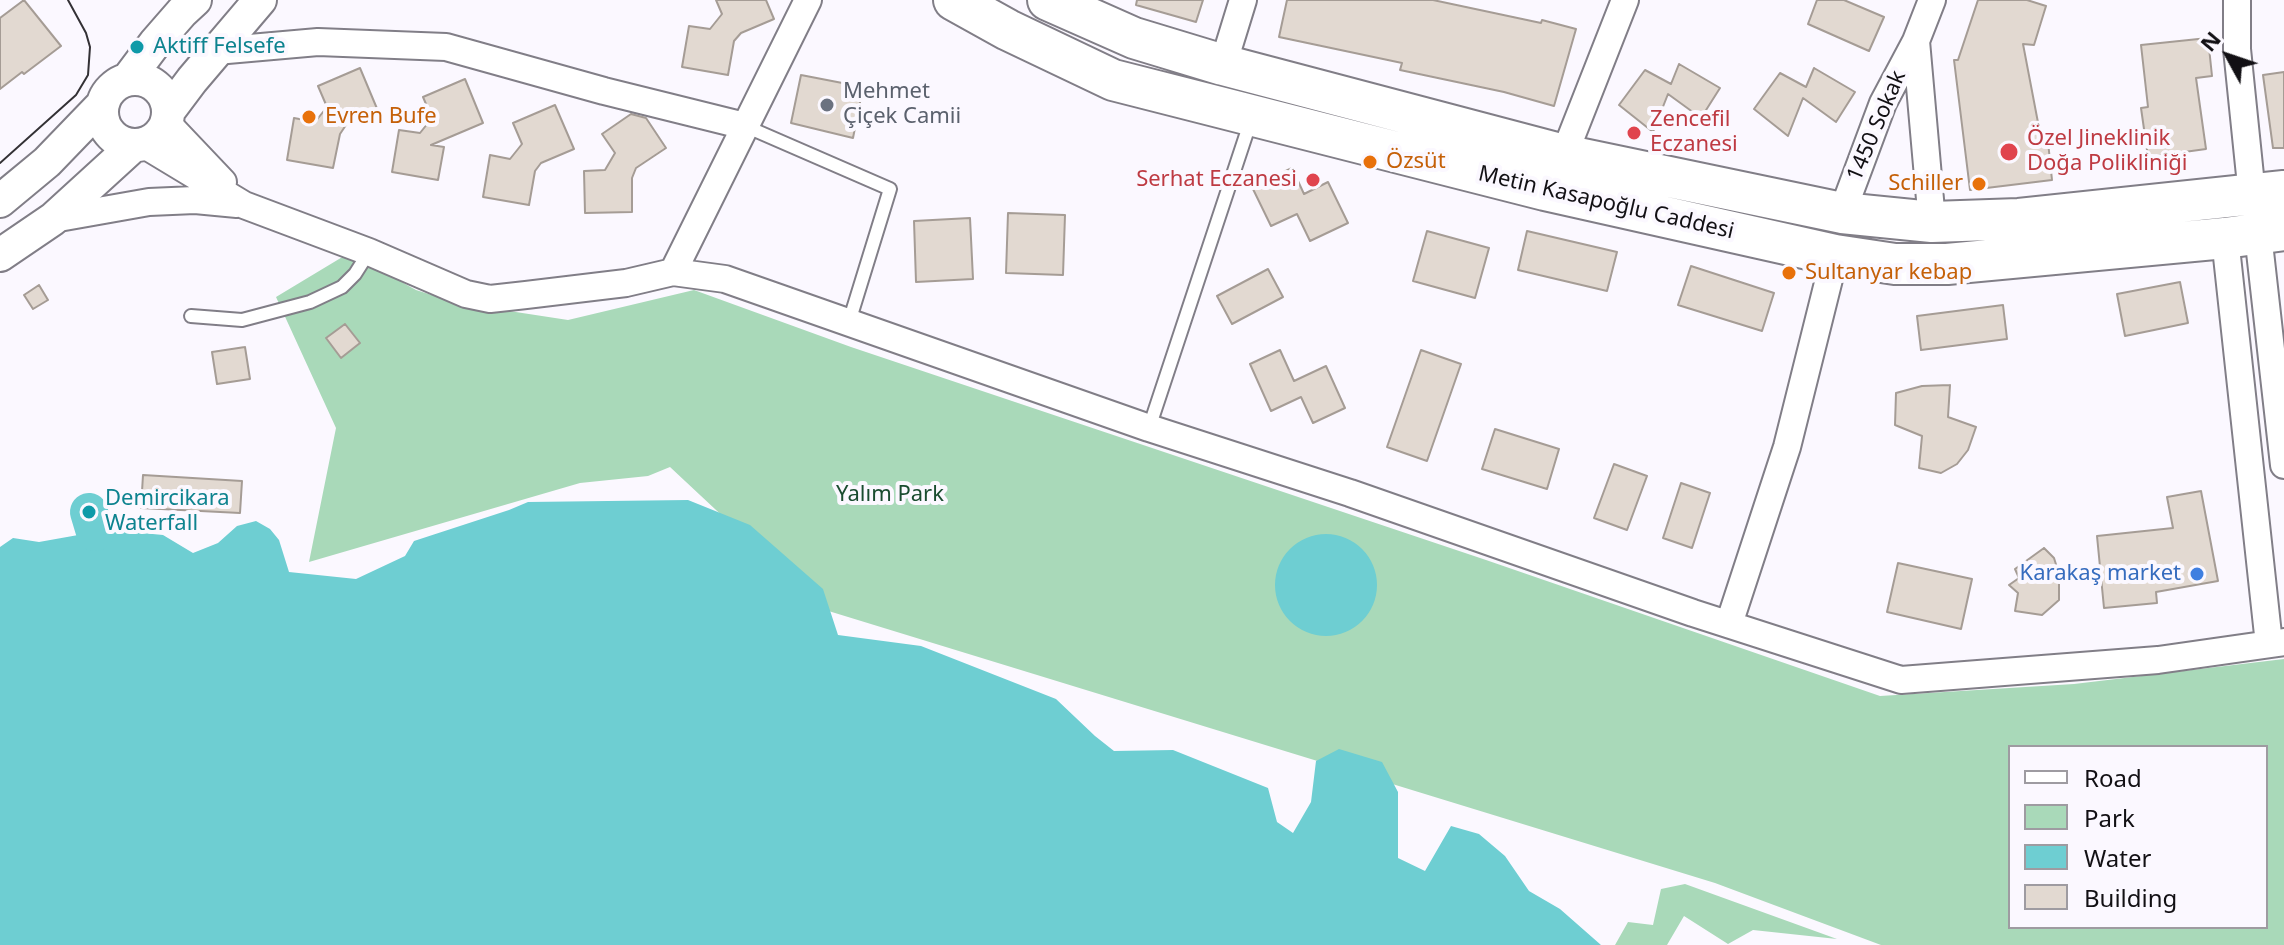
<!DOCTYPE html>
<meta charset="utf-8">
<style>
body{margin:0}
#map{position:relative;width:2284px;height:945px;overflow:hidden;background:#fbf8ff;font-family:"Noto Sans",sans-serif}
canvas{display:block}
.legend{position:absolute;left:2008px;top:745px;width:260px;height:184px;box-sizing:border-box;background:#fbf8ff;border:2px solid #9e9ba1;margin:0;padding:10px 14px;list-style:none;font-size:24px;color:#121014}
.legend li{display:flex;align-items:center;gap:16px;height:40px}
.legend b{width:40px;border:2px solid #9e9ba1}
.north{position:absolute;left:2188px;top:16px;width:80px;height:80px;-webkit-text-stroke:6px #fbf8ff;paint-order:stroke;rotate:310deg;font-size:22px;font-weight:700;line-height:32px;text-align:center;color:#121014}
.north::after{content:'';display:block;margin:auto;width:28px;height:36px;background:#121014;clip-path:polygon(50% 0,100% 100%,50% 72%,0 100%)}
</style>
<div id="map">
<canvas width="2284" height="945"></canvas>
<ul class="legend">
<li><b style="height:10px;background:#fff"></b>Road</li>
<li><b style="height:22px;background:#a9d9b9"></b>Park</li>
<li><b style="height:22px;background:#6eced2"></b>Water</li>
<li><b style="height:22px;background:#e2d9d1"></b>Building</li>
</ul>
<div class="north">N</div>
</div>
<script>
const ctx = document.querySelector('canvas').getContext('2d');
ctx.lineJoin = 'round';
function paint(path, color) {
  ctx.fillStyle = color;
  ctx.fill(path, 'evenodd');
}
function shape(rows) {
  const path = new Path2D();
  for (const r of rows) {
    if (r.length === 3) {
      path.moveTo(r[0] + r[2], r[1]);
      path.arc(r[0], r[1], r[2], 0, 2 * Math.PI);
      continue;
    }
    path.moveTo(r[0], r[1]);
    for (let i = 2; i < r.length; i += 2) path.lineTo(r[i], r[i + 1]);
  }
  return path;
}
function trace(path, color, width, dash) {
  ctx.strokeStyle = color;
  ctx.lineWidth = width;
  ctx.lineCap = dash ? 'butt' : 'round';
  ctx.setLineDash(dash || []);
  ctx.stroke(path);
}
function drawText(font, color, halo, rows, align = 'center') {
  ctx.font = font + ' "Noto Sans",sans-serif';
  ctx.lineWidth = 8;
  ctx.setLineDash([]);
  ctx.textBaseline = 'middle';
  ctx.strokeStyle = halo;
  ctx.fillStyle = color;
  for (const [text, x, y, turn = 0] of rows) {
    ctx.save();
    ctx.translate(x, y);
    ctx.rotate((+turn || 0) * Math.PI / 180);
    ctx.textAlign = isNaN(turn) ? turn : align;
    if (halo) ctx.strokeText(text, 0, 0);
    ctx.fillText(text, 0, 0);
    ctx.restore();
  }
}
paint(shape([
 [349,253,416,290,457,303,568,320,694,290,851,347,1486,560,1880,696,2074,684,2284,659,2284,945,1881,945,1715,883,822,609,670,467,648,476,580,483,309,562,336,428,276,297],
 [2010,747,2266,747,2266,927,2010,927],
 [1685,884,1837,939,1753,930,1728,944,1684,916,1667,945,1615,945,1628,922,1653,925,1661,889]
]), '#a9d9b9');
paint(shape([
 [688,500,750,525,823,589,838,635,921,646,1056,699,1095,736,1114,751,1173,750,1268,788,1277,822,1293,833,1311,802,1316,761,1339,749,1382,762,1398,792,1398,858,1425,871,1451,826,1479,834,1505,856,1529,891,1560,909,1601,945,0,945,0,547,13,538,39,542,95,532,132,532,163,535,193,553,218,543,237,526,256,521,270,529,279,540,289,572,356,579,405,556,414,541,509,510,528,502],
 [1326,585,51]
]), '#6eced2');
trace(shape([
 [89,512,95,532]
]), '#6eced2', 38);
const building = shape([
 [24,0,61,46,24,74,22,72,0,89,0,18,24,0],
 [716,0,766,0,774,19,741,33,734,41,728,75,682,67,689,26,710,29,722,14,716,0],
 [1137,0,1203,0,1196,22,1136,5,1137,0],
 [1287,0,1433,0,1541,23,1542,20,1576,29,1554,106,1504,92,1400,70,1402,63,1279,37,1287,0],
 [1817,0,1844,0,1884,17,1869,51,1808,24,1817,0],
 [1978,0,2027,0,2046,6,2034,45,2023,44,2040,133,2047,132,2052,180,1970,190,1954,60,1958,60,1978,0],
 [2208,38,2212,76,2196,78,2206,149,2148,157,2141,108,2148,107,2141,45,2208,38],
 [1679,64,1720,88,1701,118,1668,94,1653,132,1619,105,1645,70,1671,84,1679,64],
 [360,68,378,111,346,125,340,134,333,168,287,160,294,118,315,122,327,107,318,86,360,68],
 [1814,68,1855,92,1836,122,1803,98,1788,136,1754,109,1780,73,1806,87,1814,68],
 [2284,72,2284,148,2273,148,2263,75,2284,72],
 [801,75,863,87,853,138,791,123,801,75],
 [465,79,483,123,431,145,444,147,438,180,392,172,399,130,420,133,432,118,423,97,465,79],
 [555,105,574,149,541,163,535,171,529,205,483,197,490,155,510,159,522,144,513,123,555,105],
 [631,114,646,118,666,148,636,168,632,178,632,212,585,213,584,171,605,170,615,153,602,134,631,114],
 [1292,168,1304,194,1328,182,1348,223,1310,241,1297,214,1271,226,1252,187,1292,168],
 [1008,213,1065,215,1063,275,1006,273,1008,213],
 [970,218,973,279,916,282,914,221,970,218],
 [1427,231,1489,248,1475,298,1413,281,1427,231],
 [1527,231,1617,252,1607,291,1518,270,1527,231],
 [1691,266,1774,293,1762,331,1678,305,1691,266],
 [1268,269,1283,297,1232,324,1217,296,1268,269],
 [2180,282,2188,323,2125,336,2117,294,2180,282],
 [39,285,48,300,33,309,24,295,39,285],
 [2003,305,2007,339,1921,350,1917,316,2003,305],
 [345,324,360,343,341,358,326,338,345,324],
 [245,347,250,379,217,384,212,352,245,347],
 [1280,350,1294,381,1326,366,1345,408,1313,423,1301,397,1271,411,1250,364,1280,350],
 [1421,350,1461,364,1427,461,1387,447,1421,350],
 [1950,385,1948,417,1976,427,1968,450,1957,464,1941,473,1919,468,1922,436,1895,425,1896,393,1922,386,1950,385],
 [1495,429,1559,449,1547,489,1482,469,1495,429],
 [1614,464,1647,476,1627,530,1594,518,1614,464],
 [143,475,242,481,240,513,141,508,143,475],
 [1681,483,1710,493,1692,548,1663,538,1681,483],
 [2201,491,2218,581,2156,592,2157,603,2104,608,2097,536,2173,528,2167,497,2201,491],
 [2044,548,2054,558,2059,574,2059,600,2042,615,2015,611,2018,593,2009,585,2019,578,2015,569,2044,548],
 [1898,563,1972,579,1961,629,1887,612,1898,563]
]);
paint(building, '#e2d9d1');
trace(building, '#a59c95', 2);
const service = shape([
 [745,126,890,189,849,322],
 [191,316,242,320,310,302,342,287,355,274,369,252],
 [1149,428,1251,120]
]);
const minor = shape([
 [2237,0,2237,49,2252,195],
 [1916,41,1932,222],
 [216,51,318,42,446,47,604,91,745,126],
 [1223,65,1243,0],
 [167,123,223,182],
 [143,144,244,205,369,252,466,294,490,299,526,295,626,283,673,272,725,279,1149,428,1350,493,1693,613,1901,680,2158,660,2284,642],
 [1564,155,1625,0],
 [1842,213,1883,103,1916,41,1932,0],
 [53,219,149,202,195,200,237,204],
 [2258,234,2284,465],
 [2225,238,2269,644],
 [673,272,808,0],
 [1729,624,1787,447,1835,255]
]);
const tertiary = shape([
 [135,112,33],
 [128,79,155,43,182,12,195,0],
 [168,112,192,80,260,0],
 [0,201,47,162,102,105],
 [0,255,53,219,133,146]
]);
const primary = shape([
 [954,0,1008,30,1113,80,1545,190,1835,255,1895,264,1947,264,2225,238,2284,230],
 [1048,0,1134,38,1223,65,1564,155,1842,213,1932,222,2019,219,2284,191]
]);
trace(service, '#817e87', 16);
trace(minor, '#817e87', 30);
trace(tertiary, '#817e87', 36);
trace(primary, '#817e87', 44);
trace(service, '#fff', 12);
trace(minor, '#fff', 26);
trace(tertiary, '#fff', 32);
trace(primary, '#fff', 40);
trace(shape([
 [0,163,76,95,88,75,90,47,86,33,68,0]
]), '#333135', 2);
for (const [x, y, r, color] of [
 [137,47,8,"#0f9aa8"],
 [827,105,8,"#6b7280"],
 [309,117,8,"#e8710a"],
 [1634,133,8,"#e0444e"],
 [2009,152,10,"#e0444e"],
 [1370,162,8,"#e8710a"],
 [1313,180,8,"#e0444e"],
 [1979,184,8,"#e8710a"],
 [1789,273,8,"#e8710a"],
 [89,512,8,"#0f9aa8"],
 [2197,574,8,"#3f7fe0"]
]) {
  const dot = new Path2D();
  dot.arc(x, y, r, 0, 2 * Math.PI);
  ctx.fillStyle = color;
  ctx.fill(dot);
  trace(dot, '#fbf8ff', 3);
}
drawText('22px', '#0d838f', '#fbf8ff', [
 ["Aktiff Felsefe",153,47],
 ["Demircikara",105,499],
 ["Waterfall",105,524]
], 'left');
drawText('22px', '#5b616d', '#fbf8ff', [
 ["Mehmet",843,92],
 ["Çiçek Camii",843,117]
], 'left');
drawText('22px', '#c56008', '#fbf8ff', [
 ["Evren Bufe",325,117],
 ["Özsüt",1386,162],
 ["Schiller",1963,184,"right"],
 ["Sultanyar kebap",1805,273]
], 'left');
drawText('22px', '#be3a42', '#fbf8ff', [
 ["Zencefil",1650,120],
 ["Eczanesi",1650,145],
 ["Özel Jineklinik",2027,139],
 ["Doğa Polikliniği",2027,164],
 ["Serhat Eczanesi",1297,180,"right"]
], 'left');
drawText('22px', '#121014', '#fbf8ff', [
 ["1450 Sokak",1877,126,-67],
 ["Metin Kasapoğlu Caddesi",1606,203,13]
]);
drawText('22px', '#1a4c30', '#fbf8ff', [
 ["Yalım Park",890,495]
]);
drawText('22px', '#366cbe', '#fbf8ff', [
 ["Karakaş market",2181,574]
], 'right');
</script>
